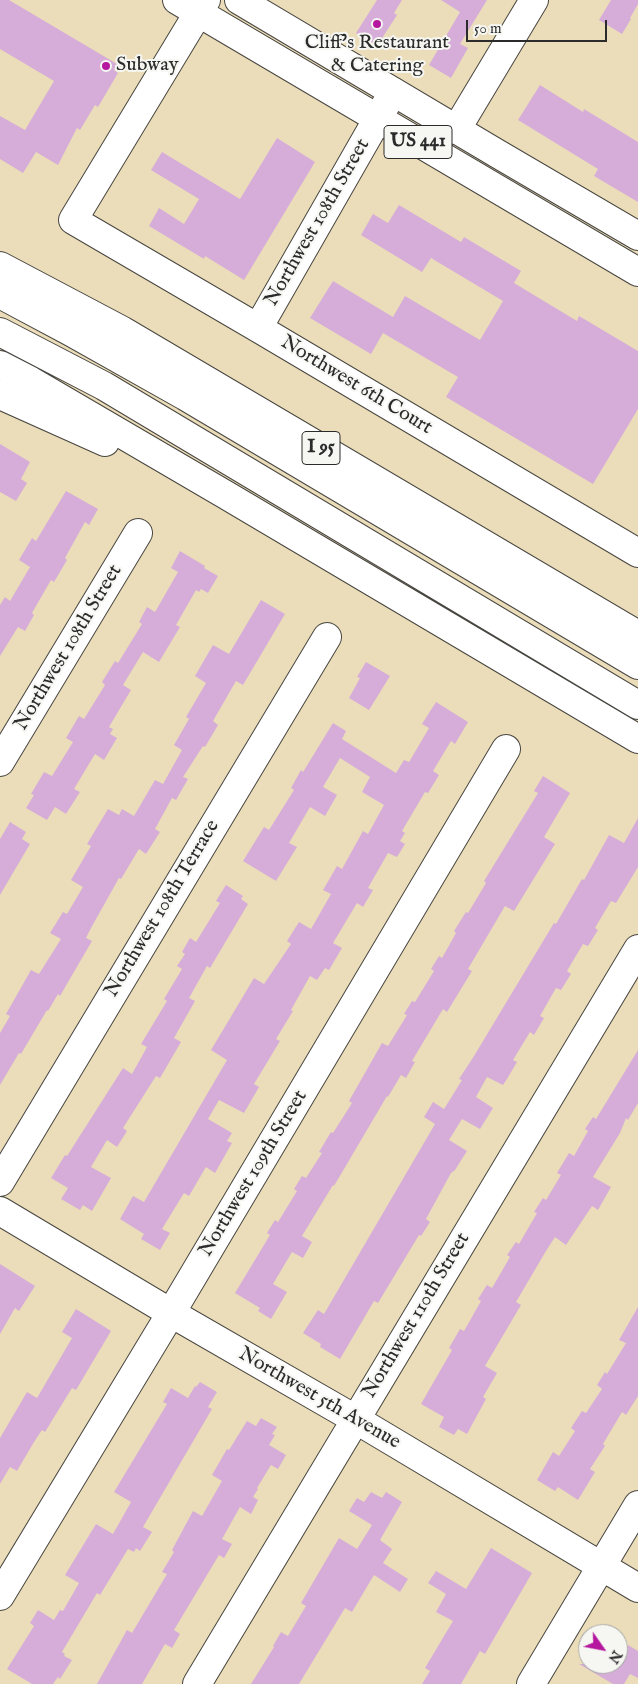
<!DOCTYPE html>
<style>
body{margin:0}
#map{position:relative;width:638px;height:1684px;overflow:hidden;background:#ebddb9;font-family:"IM FELL English",serif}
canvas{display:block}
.north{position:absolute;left:578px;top:1624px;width:50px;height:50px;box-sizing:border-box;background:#f6f6f2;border:1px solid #a5a5a2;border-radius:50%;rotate:123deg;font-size:14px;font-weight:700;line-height:20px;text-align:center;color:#2b2b2b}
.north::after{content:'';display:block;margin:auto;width:18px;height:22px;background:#b5179e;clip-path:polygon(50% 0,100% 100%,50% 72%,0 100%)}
.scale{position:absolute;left:466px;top:20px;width:141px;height:22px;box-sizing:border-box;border:2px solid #2b2b2b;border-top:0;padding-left:6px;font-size:15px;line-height:18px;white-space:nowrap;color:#2b2b2b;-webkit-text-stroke:4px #f6f6f2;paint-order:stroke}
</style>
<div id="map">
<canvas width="638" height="1684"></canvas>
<div class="north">N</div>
<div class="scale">50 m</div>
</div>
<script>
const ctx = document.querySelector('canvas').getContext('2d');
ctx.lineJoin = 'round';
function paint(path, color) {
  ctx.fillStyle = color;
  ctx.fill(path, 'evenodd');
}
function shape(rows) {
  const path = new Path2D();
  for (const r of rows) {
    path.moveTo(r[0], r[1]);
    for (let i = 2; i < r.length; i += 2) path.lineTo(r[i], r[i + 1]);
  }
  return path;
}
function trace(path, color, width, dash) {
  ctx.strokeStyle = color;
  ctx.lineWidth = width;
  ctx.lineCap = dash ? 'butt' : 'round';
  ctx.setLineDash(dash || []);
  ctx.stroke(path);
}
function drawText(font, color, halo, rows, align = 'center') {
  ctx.font = font + ' "IM FELL English",serif';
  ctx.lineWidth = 4;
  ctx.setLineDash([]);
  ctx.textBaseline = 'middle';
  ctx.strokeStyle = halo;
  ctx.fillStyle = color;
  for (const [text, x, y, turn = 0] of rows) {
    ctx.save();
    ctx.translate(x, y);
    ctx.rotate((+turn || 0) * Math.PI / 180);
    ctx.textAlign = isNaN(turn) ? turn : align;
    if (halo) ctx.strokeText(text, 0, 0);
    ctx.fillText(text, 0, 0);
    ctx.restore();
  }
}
paint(shape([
 [0,0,9,0,117,64,114,70,118,73,98,107,95,105,80,130,77,128,58,165,36,152,23,173,0,159,0,116,25,130,54,81,0,49],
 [377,0,402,0,394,13,397,15,377,46,356,33],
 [441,0,487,0,460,44,468,48,451,78,429,65,460,12],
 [611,0,638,0,638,4,630,18,631,19,622,34,599,20],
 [540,85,583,112,584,109,638,142,638,202,594,176,598,169,518,120],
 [277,138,315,162,244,280,205,256,204,259,149,226,159,208,184,224,199,199,151,170,162,152,240,199],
 [399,205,461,242,464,237,521,271,514,283,577,321,579,316,638,351,638,409,593,484,446,397,458,377,383,333,371,354,310,318,333,281,393,317,405,296,480,340,503,301,431,258,422,272,361,235,373,214,388,223],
 [0,444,30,462,21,479,27,483,16,501,0,492],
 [66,491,98,509,89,525,85,522,65,558,67,560,54,582,51,580,32,613,34,615,25,631,18,627,0,656,0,605,5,597,10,601,30,567,19,560,32,538,36,541],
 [180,551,205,566,204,568,218,576,208,593,201,589,199,592,196,590,176,625,180,627,159,662,143,652,123,685,131,690,109,727,113,729,110,734,117,738,104,760,95,754,74,789,80,792,66,814,55,807,47,820,26,808,34,795,31,794,44,772,52,776,73,742,66,738,79,716,84,719,105,685,102,682,115,661,118,663,142,624,139,622,147,607,155,612,178,572,171,568],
 [261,600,285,614,243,685,236,681,213,721,218,725,205,747,203,746,183,777,188,779,176,800,172,798,155,829,160,832,146,854,139,849,121,879,119,878,91,928,86,938,92,941,71,977,60,996,58,994,48,1011,47,1010,21,1054,19,1053,0,1085,0,1033,10,1016,6,1014,31,970,39,974,61,939,50,933,63,912,67,914,83,887,71,880,91,846,87,844,108,809,119,815,122,809,134,816,155,780,163,784,182,750,174,745,189,719,186,717,206,683,195,676,213,645,229,654],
 [366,662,390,676,369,710,349,698,360,678,357,677],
 [436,702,468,722,455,744,451,741,433,771,439,775,428,793,425,792,402,831,405,833,400,841,405,844,397,857,388,853,368,888,373,890,363,907,357,903,333,943,342,948,329,970,325,968,317,980,310,976,291,1010,293,1011,276,1039,280,1041,254,1084,259,1087,244,1113,219,1100,208,1119,232,1133,227,1141,232,1143,215,1173,206,1167,189,1196,184,1193,162,1229,170,1233,160,1250,141,1239,144,1234,120,1219,133,1196,144,1202,227,1060,211,1050,254,978,264,984,291,944,287,941,299,922,311,929,331,894,323,890,337,866,342,869,363,831,368,834,384,805,362,792,370,777,340,758,323,787,337,795,325,816,310,807,289,843,297,847,276,881,243,861,264,827,269,830,294,790,291,788,301,770,303,772,333,723,346,731,342,739,396,773,404,760,409,762,429,728,422,724],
 [543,776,570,793,544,837,555,844,514,911,505,906,468,969,472,971,447,1012,443,1009,412,1061,415,1062,406,1078,401,1075,388,1097,387,1096,334,1186,333,1185,302,1236,312,1242,303,1258,292,1252,273,1284,287,1292,271,1319,258,1311,260,1308,235,1293,270,1235,267,1233,275,1220,278,1222,297,1191,294,1189,302,1176,306,1178,322,1153,319,1152,331,1132,333,1133,352,1103,349,1101,382,1043,388,1046,407,1015,404,1014,412,1001,415,1002,434,971,431,969,439,956,442,958,456,933,454,931,466,912,468,913,486,883,484,881,538,793,534,791],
 [638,818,638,867,616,903,611,901,595,928,598,930,588,946,583,944,567,971,571,974,561,990,556,988,540,1016,544,1018,534,1035,530,1032,513,1060,517,1062,507,1079,503,1085,487,1077,476,1097,493,1108,480,1129,462,1119,449,1140,467,1151,455,1170,451,1173,426,1219,430,1222,421,1236,419,1235,378,1303,374,1301,340,1359,320,1347,321,1344,303,1333,318,1310,324,1314,435,1124,424,1117,433,1102,444,1109,462,1080,459,1079,474,1056,554,923,556,924,582,879,584,880,609,835,624,843],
 [10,822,26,832,22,839,30,844,0,895,0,839],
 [226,885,243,896,241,899,248,904,210,968,207,966,189,998,195,1001,174,1038,181,1042,160,1078,156,1076,123,1128,127,1131,117,1147,107,1140,91,1167,111,1178,92,1211,83,1205,80,1210,61,1199,68,1188,51,1178,65,1155,67,1156,123,1068,132,1074,147,1047,141,1044,167,1001,164,999,182,969,177,966,185,954,182,952,190,938,196,942,220,903,216,901],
 [638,1050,638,1103,628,1120,626,1118,620,1133,593,1177,611,1187,598,1210,592,1206,566,1245,555,1237,546,1251,516,1302,521,1305,485,1366,497,1373,483,1397,486,1399,467,1434,458,1429,454,1435,439,1427,444,1417,421,1404,452,1350,449,1348,460,1329,464,1331,481,1301,478,1299,487,1285,492,1288,510,1257,507,1255,516,1242,519,1244,537,1213,534,1212,543,1198,546,1200,561,1175,557,1173,569,1153,574,1156,588,1131,585,1129,593,1117,596,1119],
 [0,1264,35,1286,19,1311,15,1308,0,1334],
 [638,1307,638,1396,626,1415,622,1412,603,1444,605,1446,590,1469,595,1472,578,1500,558,1487,555,1491,537,1480,553,1452,559,1456,575,1431,571,1428,582,1411,586,1413,602,1389,597,1385,605,1372,607,1374,626,1343,619,1340],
 [76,1309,111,1331,76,1390,72,1388,45,1432,42,1430,34,1442,17,1471,10,1467,0,1484,0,1438,27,1392,37,1398,72,1338,62,1332],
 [200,1382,217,1392,208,1407,212,1409,143,1527,152,1532,140,1551,136,1548,134,1552,128,1549,100,1595,97,1593,62,1652,65,1654,64,1656,72,1660,60,1679,58,1677,53,1684,32,1684,7,1669,34,1626,30,1623,38,1610,54,1620,60,1610,63,1611,79,1583,65,1575,96,1524,113,1534,131,1502,114,1492,167,1404,163,1402,171,1388,188,1398,195,1386,196,1387],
 [261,1418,277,1427,272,1434,275,1435,269,1445,286,1455,278,1469,271,1465,257,1488,258,1489,253,1497,258,1500,251,1514,240,1507,222,1539,232,1544,224,1558,219,1555,174,1630,180,1634,172,1648,165,1644,142,1684,97,1684,127,1630,132,1633,167,1574,162,1572,174,1552,172,1550,193,1511,202,1516,222,1481,212,1475,227,1449,229,1450,247,1421,256,1426],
 [371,1492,382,1498,386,1492,402,1502,380,1540,392,1549,383,1563,408,1579,400,1592,374,1575,352,1612,345,1608,299,1684,251,1684,274,1647,273,1646,281,1632,288,1636,306,1606,301,1603,339,1538,357,1549,372,1525,349,1511,357,1498,364,1502],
 [491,1548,532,1573,485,1654,480,1651,461,1684,422,1684,430,1671,425,1668,453,1621,436,1612,446,1594,428,1583,436,1571,466,1589],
 [628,1645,638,1651,638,1678,630,1674,624,1684,613,1684,579,1664,618,1664,618,1649,624,1653]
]), '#d6add9');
const minor = shape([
 [206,0,73,220,258,328,638,553],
 [456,130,534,0],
 [258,328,393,92],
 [0,762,138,533],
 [0,1182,327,637],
 [0,1211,171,1313,355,1419,638,1588],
 [0,1596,171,1313,506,749],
 [197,1684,638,949],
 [531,1684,638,1505]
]);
const major = shape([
 [177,0,638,272],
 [239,0,498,154,638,236]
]);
const highway = shape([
 [0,266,123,331,638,635],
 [0,294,71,332,185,396,638,665],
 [0,332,104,386,638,705],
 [0,365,31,381,226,495,638,739],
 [0,395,105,442]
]);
trace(minor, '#484640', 30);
trace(major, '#484640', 30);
trace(highway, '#484640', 30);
trace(minor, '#fff', 28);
trace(major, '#fff', 28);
trace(highway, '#fff', 28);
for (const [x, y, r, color] of [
 [377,24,5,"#b5179e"],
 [106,66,5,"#b5179e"]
]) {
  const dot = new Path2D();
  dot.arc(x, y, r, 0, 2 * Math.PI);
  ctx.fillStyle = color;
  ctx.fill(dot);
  trace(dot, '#f6f6f2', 2);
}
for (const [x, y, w] of [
 [418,142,68],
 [321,448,38]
]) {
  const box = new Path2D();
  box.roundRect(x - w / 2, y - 16.5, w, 33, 4);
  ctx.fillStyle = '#f6f6f2';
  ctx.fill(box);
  trace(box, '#2b2b2b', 1);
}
drawText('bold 19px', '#2b2b2b', null, [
 ["US 441",418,142],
 ["I 95",321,448]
]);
drawText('20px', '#2b2b2b', '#f6f6f2', [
 ["Cliff's Restaurant",377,44],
 ["& Catering",377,67],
 ["Subway",116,66,"left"]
]);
drawText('20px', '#2b2b2b', '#f6f6f2', [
 ["Northwest 108th Street",318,223,-60],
 ["Northwest 6th Court",356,386,31],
 ["Northwest 108th Street",69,648,-59],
 ["Northwest 108th Terrace",163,909,-59],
 ["Northwest 109th Street",254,1174,-59],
 ["Northwest 110th Street",417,1316,-59],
 ["Northwest 5th Avenue",319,1399,30]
]);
</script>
